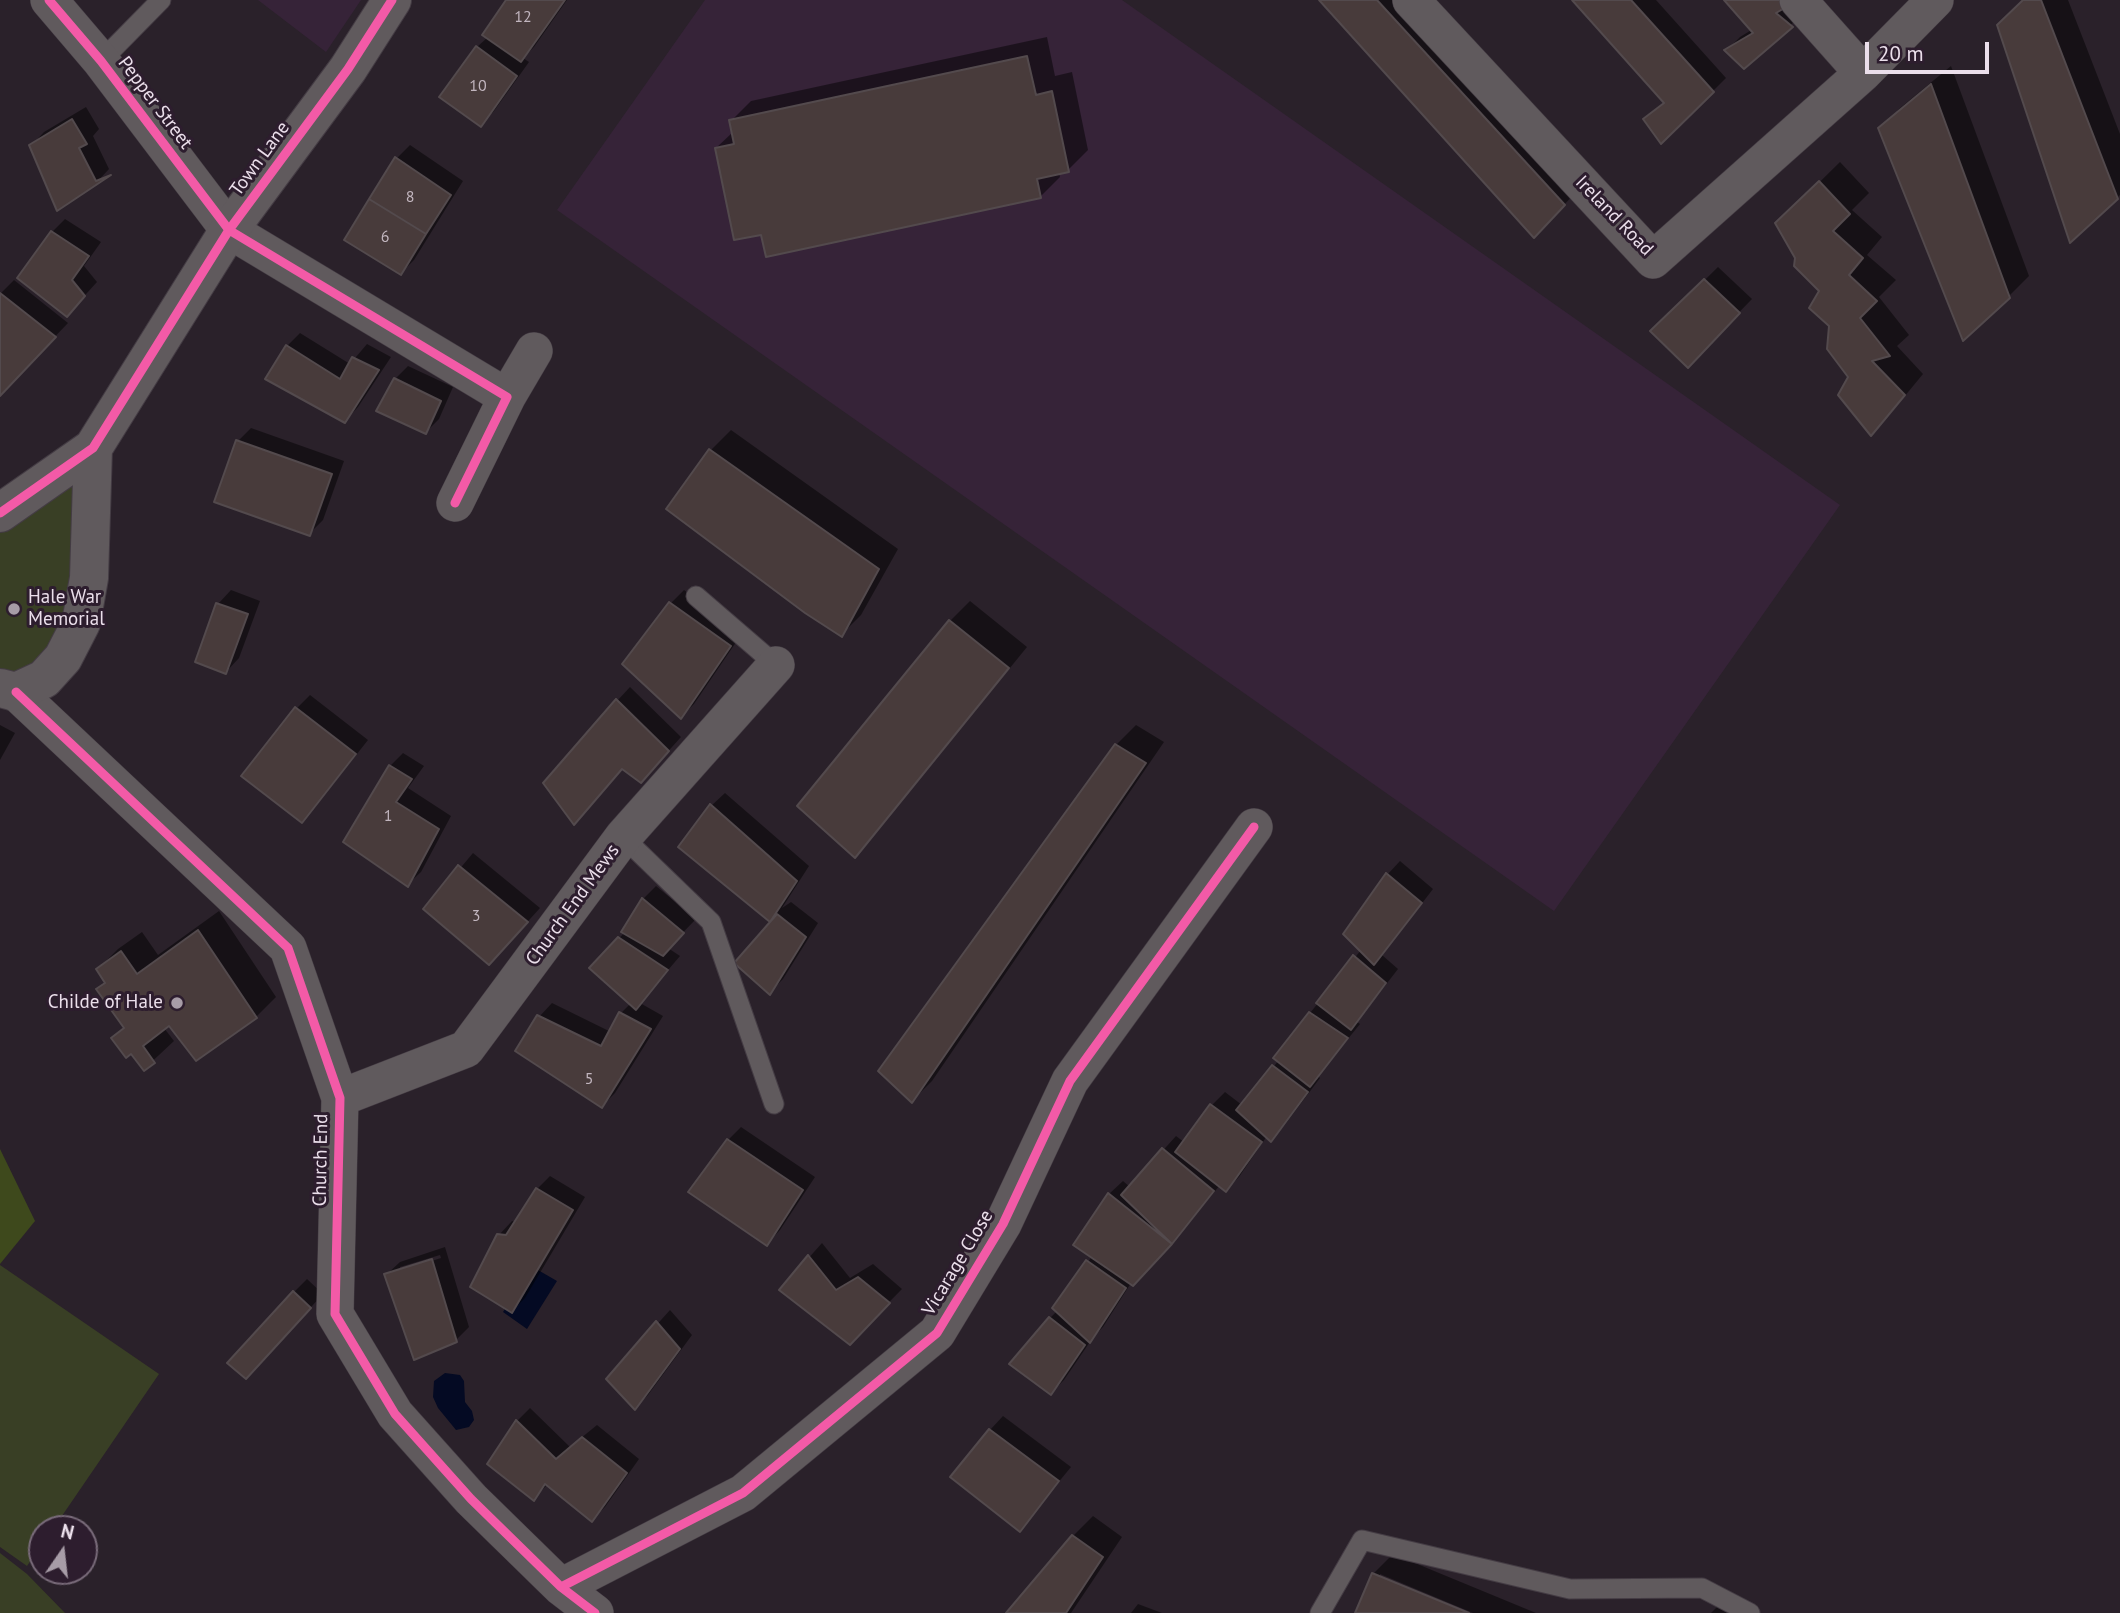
<!DOCTYPE html>
<style>
body{margin:0}
#map{position:relative;width:2120px;height:1613px;overflow:hidden;background:#2a212a;font-family:"PT Sans",sans-serif}
canvas{display:block}
.north{position:absolute;left:28px;top:1515px;width:70px;height:70px;box-sizing:border-box;background:#2d1d2e;border:2px solid #796b7a;border-radius:50%;rotate:14deg;font-size:19px;font-weight:700;line-height:28px;text-align:center;color:#ebdfeb}
.north::after{content:'';display:block;margin:auto;width:24px;height:32px;background:#a79ca7;clip-path:polygon(50% 0,100% 100%,50% 72%,0 100%)}
.scale{position:absolute;left:1865px;top:42px;width:124px;height:32px;box-sizing:border-box;border:4px solid #ebdfeb;border-top:0;padding-left:9px;font-size:21px;line-height:24px;white-space:nowrap;color:#ebdfeb;-webkit-text-stroke:5px #2d1d2e;paint-order:stroke}
</style>
<div id="map">
<canvas width="2120" height="1613"></canvas>
<div class="north">N</div>
<div class="scale">20 m</div>
</div>
<script>
const ctx = document.querySelector('canvas').getContext('2d');
ctx.lineJoin = 'round';
function paint(path, color) {
  ctx.fillStyle = color;
  ctx.fill(path, 'evenodd');
}
function shape(rows) {
  const path = new Path2D();
  for (const r of rows) {
    path.moveTo(r[0], r[1]);
    for (let i = 2; i < r.length; i += 2) path.lineTo(r[i], r[i + 1]);
  }
  return path;
}
function trace(path, color, width, dash) {
  ctx.strokeStyle = color;
  ctx.lineWidth = width;
  ctx.lineCap = dash ? 'butt' : 'round';
  ctx.setLineDash(dash || []);
  ctx.stroke(path);
}
function drawText(font, color, halo, rows, align = 'center') {
  ctx.font = font + ' "PT Sans",sans-serif';
  ctx.lineWidth = 6;
  ctx.setLineDash([]);
  ctx.textBaseline = 'middle';
  ctx.strokeStyle = halo;
  ctx.fillStyle = color;
  for (const [text, x, y, turn = 0] of rows) {
    ctx.save();
    ctx.translate(x, y);
    ctx.rotate((+turn || 0) * Math.PI / 180);
    ctx.textAlign = isNaN(turn) ? turn : align;
    if (halo) ctx.strokeText(text, 0, 0);
    ctx.fillText(text, 0, 0);
    ctx.restore();
  }
}
paint(shape([
 [258,0,361,0,326,52],
 [705,0,1122,0,1840,505,1554,911,557,210]
]), '#362338');
paint(shape([
 [93,448,63,658,0,688,0,513],
 [0,1265,159,1374,53,1529,42,1529,42,1544,27,1566,0,1547],
 [0,1553,27,1574,65,1613,0,1613]
]), '#393f25');
paint(shape([
 [0,1149,35,1221,0,1264]
]), '#3e491c');
paint(shape([
 [531,1266,557,1281,527,1329,503,1312],
 [445,1373,460,1375,464,1381,465,1402,472,1411,474,1420,469,1427,456,1430,438,1408,433,1397,434,1381]
]), '#040a23');
paint(shape([
 [508,0,567,0,534,47,523,58,529,62,494,111,481,125,477,47,488,37],
 [1321,0,1402,0,1577,191,1547,223],
 [1574,0,1656,0,1726,78,1662,142,1645,120,1665,101],
 [1726,0,1805,12,1744,67,1727,50,1740,37,1753,29],
 [2025,0,2068,0,2120,134,2120,195,2071,240],
 [1047,37,1055,76,1072,72,1088,150,1068,170,1059,172,1060,177,1040,197,763,233,716,148,733,132,731,121,751,101],
 [1951,66,2029,276,2009,296,1880,129,1900,108],
 [86,107,99,129,93,136,109,169,96,183,31,146,44,132],
 [410,145,463,181,414,260,401,273,346,239,397,158],
 [1840,162,1869,193,1852,210,1882,237,1867,255,1896,280,1879,297,1909,335,1897,346,1923,374,1890,414,1871,434,1821,291,1777,224],
 [65,219,101,242,84,266,97,282,67,315,52,232],
 [1718,267,1752,299,1688,365,1653,331],
 [14,280,68,323,0,394,0,294],
 [300,333,350,364,367,344,391,357,358,407,345,421,287,346],
 [408,366,453,387,439,419,426,432,395,379],
 [251,428,344,461,323,520,309,534,238,441],
 [731,430,898,549,861,615,841,635,669,508,711,450],
 [231,590,260,601,239,658,226,672,197,661,218,604],
 [684,590,743,632,694,704,681,717,624,664,671,603],
 [970,601,1027,647,874,835,854,855,950,621],
 [630,687,681,737,654,767,617,701],
 [310,695,368,740,315,807,302,821,244,775,297,708],
 [0,725,15,733,0,760],
 [1136,725,1164,742,932,1081,912,1101,1116,745],
 [403,753,424,766,408,788,451,816,421,872,407,885,390,766],
 [725,793,809,866,782,908,791,902,818,923,783,979,770,992,773,922,680,847,711,806],
 [473,853,540,908,502,950,426,909],
 [1400,861,1433,889,1382,955,1398,969,1357,1022,1360,1024,1318,1076,1320,1078,1284,1126,1271,1139,1267,1136,1239,1177,1226,1190,1220,1185,1185,1228,1131,1283,1103,1327,1094,1336,1064,1380,1051,1393,1050,1318,1057,1311,1092,1256,1075,1244,1109,1194,1123,1181,1130,1187,1176,1136,1184,1142,1212,1105,1225,1092,1242,1105,1279,1060,1310,1013,1361,950,1387,875],
 [656,886,696,919,668,948,680,956,640,1003,663,1016,615,1093,602,1106,539,1017,552,1003,611,1032,621,1013,631,1003,591,968,625,932,643,899],
 [219,911,276,997,256,1017,196,1059,170,1024,164,1028,174,1041,144,1069,132,1051,113,1038,125,1026,98,989,106,981,98,969,118,949,142,932,158,955],
 [741,1127,815,1177,780,1230,767,1244,728,1140],
 [550,1176,585,1197,525,1298,512,1311,499,1235,512,1221,516,1222,537,1189],
 [822,1243,850,1278,873,1264,902,1289,849,1343,781,1289],
 [445,1247,469,1327,456,1340,386,1275,400,1262],
 [440,1255,441,1258,400,1271,400,1267],
 [307,1279,323,1294,259,1364,294,1292],
 [670,1310,692,1335,648,1395,635,1408,608,1379],
 [530,1408,570,1447,597,1425,639,1459,605,1507,592,1520,548,1484,534,1498,489,1464,517,1421],
 [1003,1416,1071,1467,1020,1529,990,1430],
 [1093,1516,1122,1537,1071,1613,1008,1613,1073,1536],
 [1393,1554,1536,1613,1473,1613,1380,1574,1380,1578,1464,1613,1357,1613,1373,1574],
 [1138,1604,1162,1613,1131,1613],
 [1719,1605,1736,1613,1711,1613]
]), '#0007');
const building = shape([
 [506,0,565,0,521,62,482,35,506,0],
 [1319,0,1377,0,1565,205,1534,238,1319,0],
 [1572,0,1631,0,1714,92,1661,144,1643,119,1664,103,1572,0],
 [1724,0,1783,0,1788,6,1776,13,1793,27,1744,69,1724,50,1753,33,1724,0],
 [2023,0,2041,0,2118,199,2070,243,1997,25,2023,0],
 [476,46,517,76,481,127,439,97,476,46],
 [1027,56,1036,95,1052,91,1069,172,1037,179,1041,198,766,257,761,235,734,240,715,148,734,144,729,120,1027,56],
 [1931,84,2010,298,1963,341,1878,128,1931,84],
 [72,119,87,144,79,148,96,181,111,175,57,211,29,145,72,119],
 [395,157,451,195,426,234,369,199,395,157],
 [1819,181,1850,214,1833,231,1863,258,1849,275,1877,301,1860,318,1890,356,1872,361,1905,395,1871,436,1838,395,1848,377,1827,349,1829,326,1809,308,1819,291,1794,266,1795,258,1775,223,1819,181],
 [369,199,426,234,401,275,344,240,369,199],
 [51,231,89,256,72,280,85,296,67,317,17,278,51,231],
 [1704,279,1740,313,1688,368,1650,331,1704,279],
 [0,293,56,337,0,396,0,293],
 [286,345,340,379,352,357,379,370,345,423,265,379,286,345],
 [394,378,441,401,426,434,376,411,394,378],
 [236,440,332,474,310,536,214,502,236,440],
 [709,449,879,569,842,637,805,613,666,509,709,449],
 [669,602,731,646,681,719,622,664,669,602],
 [216,603,248,614,226,674,195,662,216,603],
 [949,620,1009,668,855,858,797,806,949,620],
 [616,699,669,751,641,783,622,769,574,825,543,783,616,699],
 [295,707,356,754,302,823,241,776,295,707],
 [1115,744,1146,763,912,1103,878,1071,1115,744],
 [389,765,412,779,396,802,439,829,408,887,343,842,389,765],
 [710,804,797,881,770,922,678,847,710,804],
 [458,865,528,922,489,965,423,909,458,865],
 [1386,873,1422,903,1374,965,1343,934,1386,873],
 [642,898,684,933,663,956,621,932,642,898],
 [777,914,806,937,770,995,734,963,777,914],
 [198,930,257,1018,196,1061,169,1026,143,1046,155,1063,144,1071,131,1054,126,1058,111,1038,124,1028,96,989,105,983,96,969,121,951,137,974,198,930],
 [618,937,668,970,636,1010,589,968,618,937],
 [1353,955,1386,983,1351,1030,1316,1003,1353,955],
 [619,1012,651,1029,602,1108,515,1051,537,1015,601,1046,619,1012],
 [1309,1012,1348,1038,1310,1087,1273,1058,1309,1012],
 [1272,1065,1308,1092,1271,1142,1236,1110,1272,1065],
 [1210,1104,1262,1142,1226,1192,1175,1152,1210,1104],
 [727,1139,803,1190,767,1246,688,1192,727,1139],
 [1162,1148,1214,1191,1172,1244,1121,1195,1162,1148],
 [536,1188,573,1210,512,1313,470,1287,497,1234,506,1235,536,1188],
 [1108,1193,1172,1244,1133,1286,1073,1245,1108,1193],
 [808,1255,836,1290,858,1277,890,1303,850,1345,779,1290,808,1255],
 [432,1259,457,1342,414,1360,384,1274,432,1259],
 [1086,1260,1126,1288,1090,1343,1052,1308,1086,1260],
 [293,1291,311,1308,246,1379,227,1363,293,1291],
 [1049,1317,1085,1345,1051,1395,1009,1364,1049,1317],
 [656,1321,680,1349,635,1410,606,1379,656,1321],
 [516,1420,556,1459,582,1437,627,1473,592,1522,545,1484,534,1501,487,1464,516,1420],
 [989,1429,1059,1481,1020,1532,950,1477,989,1429],
 [1072,1535,1103,1557,1066,1613,1006,1613,1072,1535],
 [1372,1573,1469,1613,1355,1613,1372,1573]
]);
paint(building, '#483b3b');
trace(building, '#534a4d', 2);
const service = shape([
 [101,61,161,0],
 [696,596,776,665],
 [623,837,711,922,774,1104],
 [1320,1613,1362,1540,1570,1589,1702,1588,1750,1613]
]);
const minor = shape([
 [49,0,101,61,229,230,507,397,455,503],
 [1411,0,1653,260,1863,73,1798,0],
 [1863,73,1935,0],
 [507,397,534,351],
 [16,692,288,948,340,1098,335,1314,395,1414,471,1499,561,1587,595,1613],
 [340,1098,466,1049,623,837,776,665],
 [561,1587,743,1493,937,1333,1003,1224,1070,1081,1254,827]
]);
const tertiary = shape([
 [0,513,93,448],
 [0,688,16,692,44,679,63,658,81,623,89,578,93,448,229,230,348,69,392,0]
]);
trace(service, '#443c44', 21);
trace(minor, '#443c44', 38);
trace(tertiary, '#443c44', 40);
trace(service, '#605a5d', 19);
trace(minor, '#605a5d', 37);
trace(tertiary, '#605a5d', 38);
trace(shape([
 [49,0,101,61,229,230,507,397,455,503],
 [0,513,93,448,229,230,348,69,392,0],
 [16,692,288,948,340,1098,335,1314,395,1414,471,1499,561,1587,595,1613],
 [561,1587,743,1493,937,1333,1003,1224,1070,1081,1254,827]
]), '#f35aa7', 9);
for (const [x, y, r, color] of [
 [14,609,7,"#a79ca7"],
 [177,1003,7,"#a79ca7"]
]) {
  const dot = new Path2D();
  dot.arc(x, y, r, 0, 2 * Math.PI);
  ctx.fillStyle = color;
  ctx.fill(dot);
  trace(dot, '#2d1d2e', 2.5);
}
drawText('16px', '#c2b6bf', null, [
 ["12",523,17],
 ["10",478,86],
 ["8",410,197],
 ["6",385,237],
 ["1",388,816],
 ["3",476,916],
 ["5",589,1079]
]);
drawText('19px', '#ebdfeb', '#2d1d2e', [
 ["Pepper Street",155,103,53],
 ["Town Lane",260,159,-54],
 ["Ireland Road",1614,216,46],
 ["Church End Mews",573,905,-54],
 ["Church End",321,1160,-89],
 ["Vicarage Close",958,1263,-59]
]);
drawText('19px', '#ebdfeb', '#2d1d2e', [
 ["Hale War",28,598],
 ["Memorial",28,620],
 ["Childe of Hale",163,1003,"right"]
], 'left');
</script>
